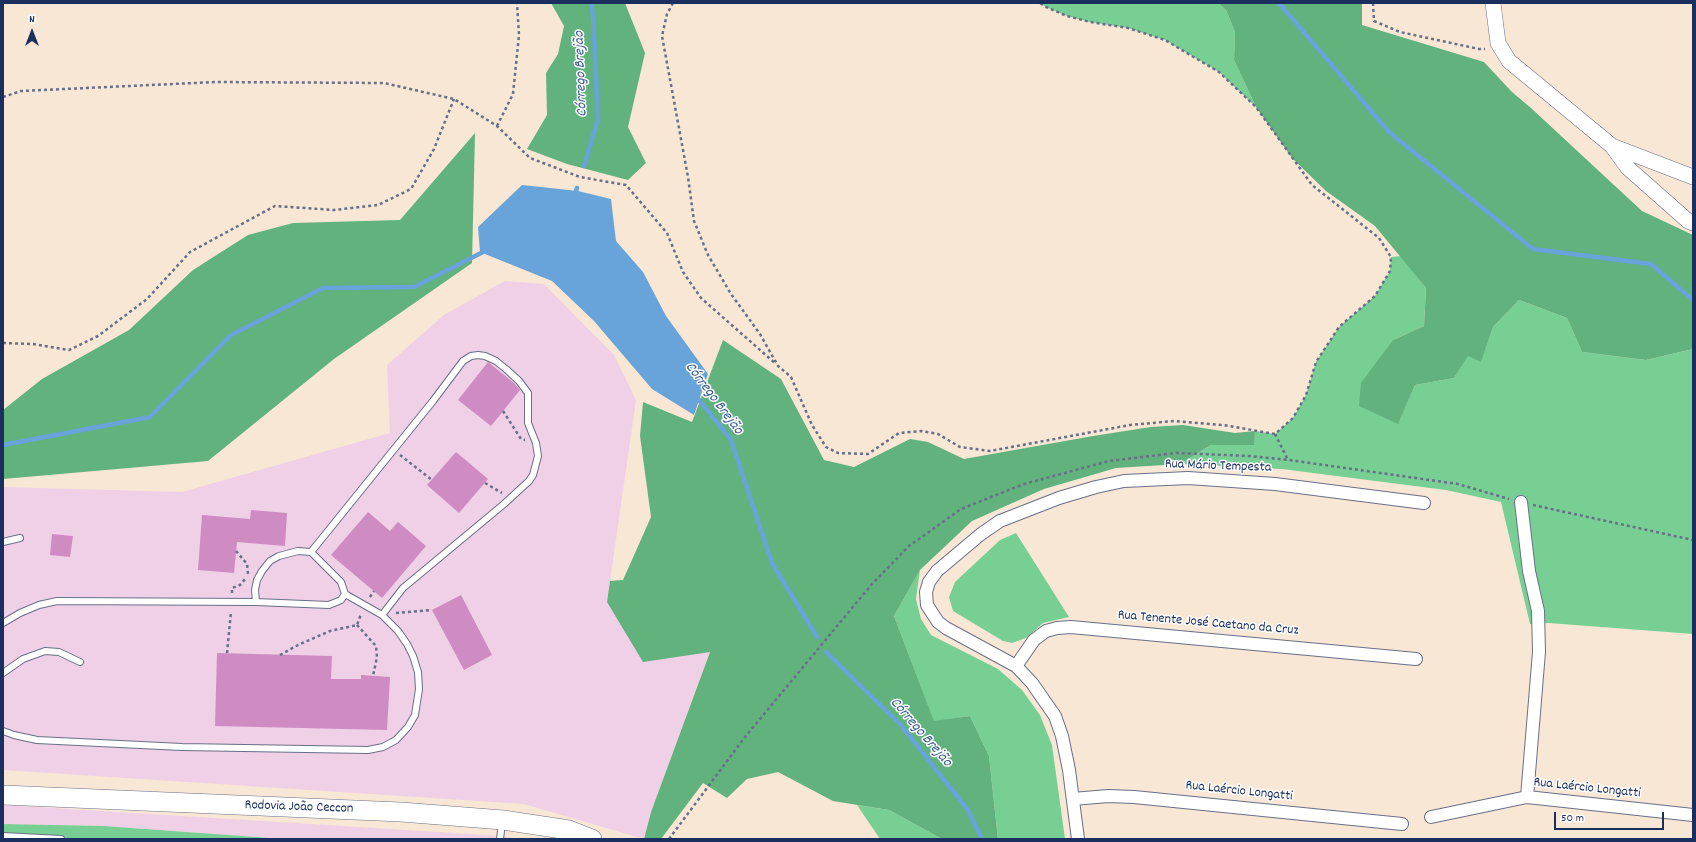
<!DOCTYPE html>
<meta charset="utf-8">
<style>
body{margin:0}
#map{position:relative;width:1696px;height:842px;overflow:hidden;background:#f8e7d5;font-family:Dekko,sans-serif}
canvas{display:block}
.frame{position:absolute;inset:0;border:4px solid #1b2f5e;pointer-events:none}
.north{position:absolute;left:12px;top:12px;width:40px;height:40px;-webkit-text-stroke:3px #fff;paint-order:stroke;rotate:0deg;font-size:11px;font-weight:700;line-height:16px;text-align:center;color:#1b2f5e}
.north::after{content:'';display:block;margin:auto;width:14px;height:18px;background:#1b2f5e;clip-path:polygon(50% 0,100% 100%,50% 72%,0 100%)}
.scale{position:absolute;left:1554px;top:812px;width:110px;height:18px;box-sizing:border-box;border:2px solid #1b2f5e;border-top:0;padding-left:5px;font-size:12px;line-height:14px;white-space:nowrap;color:#1b2f5e;-webkit-text-stroke:3px #fff;paint-order:stroke}
</style>
<div id="map">
<canvas width="1696" height="842"></canvas>
<div class="frame"></div>
<div class="north">N</div>
<div class="scale">50 m</div>
</div>
<script>
const ctx = document.querySelector('canvas').getContext('2d');
ctx.lineJoin = 'round';
function paint(path, color) {
  ctx.fillStyle = color;
  ctx.fill(path, 'evenodd');
}
function shape(rows) {
  const path = new Path2D();
  for (const r of rows) {
    path.moveTo(r[0], r[1]);
    for (let i = 2; i < r.length; i += 2) path.lineTo(r[i], r[i + 1]);
  }
  return path;
}
function trace(path, color, width, dash) {
  ctx.strokeStyle = color;
  ctx.lineWidth = width;
  ctx.lineCap = dash ? 'butt' : 'round';
  ctx.setLineDash(dash || []);
  ctx.stroke(path);
}
function drawText(font, color, halo, rows, align = 'center') {
  ctx.font = font + ' Dekko,sans-serif';
  ctx.lineWidth = 3;
  ctx.setLineDash([]);
  ctx.textBaseline = 'middle';
  ctx.strokeStyle = halo;
  ctx.fillStyle = color;
  for (const [text, x, y, turn = 0] of rows) {
    ctx.save();
    ctx.translate(x, y);
    ctx.rotate((+turn || 0) * Math.PI / 180);
    ctx.textAlign = isNaN(turn) ? turn : align;
    if (halo) ctx.strokeText(text, 0, 0);
    ctx.fillText(text, 0, 0);
    ctx.restore();
  }
}
paint(shape([
 [505,281,544,284,614,355,636,400,607,602,710,651,651,812,644,839,524,804,3,770,3,487,182,492,390,433,387,365,444,315],
 [3,805,296,823,501,836,518,839,284,839,103,826,3,824]
]), '#efd0e6');
paint(shape([
 [1040,3,1218,3,1226,10,1235,32,1234,60,1256,107,1219,72,1165,40,1128,28,1090,22,1067,16,1046,7],
 [1401,256,1426,288,1424,326,1393,340,1398,423,1415,385,1454,378,1468,355,1481,361,1493,327,1519,300,1567,318,1582,352,1646,360,1693,349,1693,634,1549,623,1530,624,1501,502,1446,490,1282,469,1180,464,1211,445,1253,445,1255,431,1275,434,1293,418,1306,395,1316,362,1339,327,1375,296,1390,271,1391,257],
 [1016,533,1069,617,1043,623,1026,638,1012,643,1003,641,953,611,949,597,955,582,1000,540],
 [920,570,916,599,921,619,931,635,998,669,1022,690,1040,715,1052,745,1065,839,998,839,989,756,970,716,934,722,894,616],
 [857,805,889,810,942,839,880,839],
 [3,824,103,826,284,839,3,839]
]), '#78cf94');
paint(shape([
 [551,3,625,3,645,53,628,127,646,163,628,180,567,164,527,149,547,115,546,73,558,54,564,26],
 [1218,3,1362,3,1362,25,1484,62,1512,92,1531,108,1642,211,1693,235,1693,349,1646,360,1582,352,1567,318,1519,300,1493,327,1481,362,1468,356,1454,378,1415,385,1398,424,1359,406,1361,383,1393,340,1424,326,1426,288,1375,226,1326,191,1292,158,1256,107,1234,60,1235,32,1226,10],
 [475,133,472,263,334,359,208,461,3,479,3,410,42,379,129,330,193,270,248,235,293,223,400,220],
 [723,340,781,379,824,460,854,467,910,439,928,442,964,459,1093,436,1151,427,1183,425,1235,433,1255,431,1254,445,1211,445,1180,464,1116,468,1044,489,972,521,920,570,894,616,934,721,970,716,989,756,998,839,942,839,889,810,833,801,778,772,747,779,727,798,703,783,661,839,644,839,651,812,710,652,643,662,607,602,610,581,623,580,651,517,640,436,643,402,692,422]
]), '#62b27e');
paint(shape([
 [522,185,578,191,611,199,616,241,643,272,666,316,708,374,694,415,652,389,594,321,552,281,480,252,478,227]
]), '#68a4d9');
trace(shape([
 [1279,3,1389,132,1533,249,1651,264,1693,300],
 [584,166,598,119,593,15,591,3],
 [574,197,577,188],
 [696,396,731,440,772,563,817,637],
 [3,445,150,417,231,335,323,288,414,287,487,250],
 [826,652,900,724,968,810,982,839]
]), '#68a4d9', 4.5);
paint(shape([
 [488,362,514,383,520,390,491,426,458,400],
 [456,452,488,479,459,513,427,485],
 [251,510,287,513,285,546,237,542,234,573,198,570,202,515,250,519],
 [368,512,390,531,398,522,426,546,382,598,331,555],
 [52,534,73,536,70,557,50,555],
 [461,595,492,655,464,670,432,610],
 [217,653,332,656,331,679,361,679,361,675,390,677,387,730,215,726]
]), '#ce8cc2');
const service = shape([
 [3,542,20,538],
 [298,551,311,552,341,582,345,594,341,600,329,605,256,602,255,590,257,580,262,571,270,561,279,556,298,551],
 [311,552,433,401,463,361,471,356,478,355,485,356,496,361,506,369,519,381,528,393,528,423,536,443,538,456,533,475,529,481,504,504,403,588,382,615],
 [3,623,20,613,39,605,57,601,256,602],
 [3,673,23,659,45,651,59,652,80,662],
 [3,731,14,735,37,740,182,747,368,750,383,747,396,740,408,727,415,715,419,689,418,672,413,656,407,644,398,631,382,615,345,594],
 [3,836,61,839],
 [500,839,502,823]
]);
const minor = shape([
 [1521,502,1529,571,1538,611,1539,652,1527,797],
 [1016,666,1034,640,1046,631,1057,628,1071,627,1416,659],
 [1073,799,1108,796,1134,797,1402,824],
 [1431,817,1527,797,1693,815],
 [1078,839,1069,770,1062,736,1055,716,1032,683,1016,666,946,628,938,622,927,605,926,592,929,582,937,571,981,534,1000,521,1059,498,1096,487,1124,481,1188,478,1275,484,1424,503]
]);
const tertiary = shape([
 [1493,3,1498,43,1509,61,1612,146,1628,168,1688,221,1693,223],
 [1612,146,1693,177]
]);
const primary = shape([
 [3,795,401,812,503,820,569,830,592,839]
]);
trace(service, '#686f88', 8);
trace(minor, '#686f88', 14);
trace(tertiary, '#686f88', 16);
trace(primary, '#686f88', 20);
trace(shape([
 [673,3,667,14,662,36,688,177,694,221,708,255,731,294,760,334,778,366,791,377,812,425,826,447,838,453,868,454,899,433,921,431,938,434,960,447,990,451,1130,425,1174,421,1223,425,1275,434,1293,418,1306,395,1316,362,1339,327,1375,296,1390,271,1391,257,1379,238,1312,185,1256,107,1219,72,1165,40,1128,28,1090,22,1067,16,1046,7,1040,3],
 [1373,3,1374,21,1400,32,1479,49,1485,49],
 [3,97,21,91,216,82,384,83,454,99,497,126,530,158,580,177,626,185,667,233,683,272,701,298,776,364],
 [497,126,513,94,519,35,517,3],
 [3,343,33,344,69,350,98,336,147,299,190,252,275,206,334,210,378,205,411,189,434,149,454,99],
 [503,411,521,439,525,440],
 [1275,434,1288,460],
 [400,455,432,480],
 [485,483,502,493],
 [1533,505,1693,540],
 [236,551,247,564,248,574],
 [232,593,232,588,240,585,246,578],
 [370,597,374,591],
 [396,613,432,610],
 [357,625,376,646,377,657,373,676],
 [227,653,231,612],
 [280,655,298,645,330,631,357,625,361,614],
 [669,839,745,737,872,584,909,546,961,509,1024,484,1109,461,1176,453,1249,456,1289,460,1458,484,1509,499]
]), '#686f88', 2.5, [3, 3]);
trace(service, '#fff', 6);
trace(minor, '#fff', 12);
trace(tertiary, '#fff', 15);
trace(primary, '#fff', 19);
drawText('14px', '#1b2f5e', '#fff', [
 ["Rua Mário Tempesta",1218,467,2],
 ["Rua Tenente José Caetano da Cruz",1208,624,5],
 ["Rua Laércio Longatti",1587,789,6],
 ["Rua Laércio Longatti",1239,792,6],
 ["Rodovia João Ceccon",299,808,2]
]);
drawText('italic 15px', '#3a5e8f', '#fff', [
 ["Córrego Brejão",582,74,-92],
 ["Córrego Brejão",713,399,53],
 ["Córrego Brejão",920,733,49]
]);
</script>
